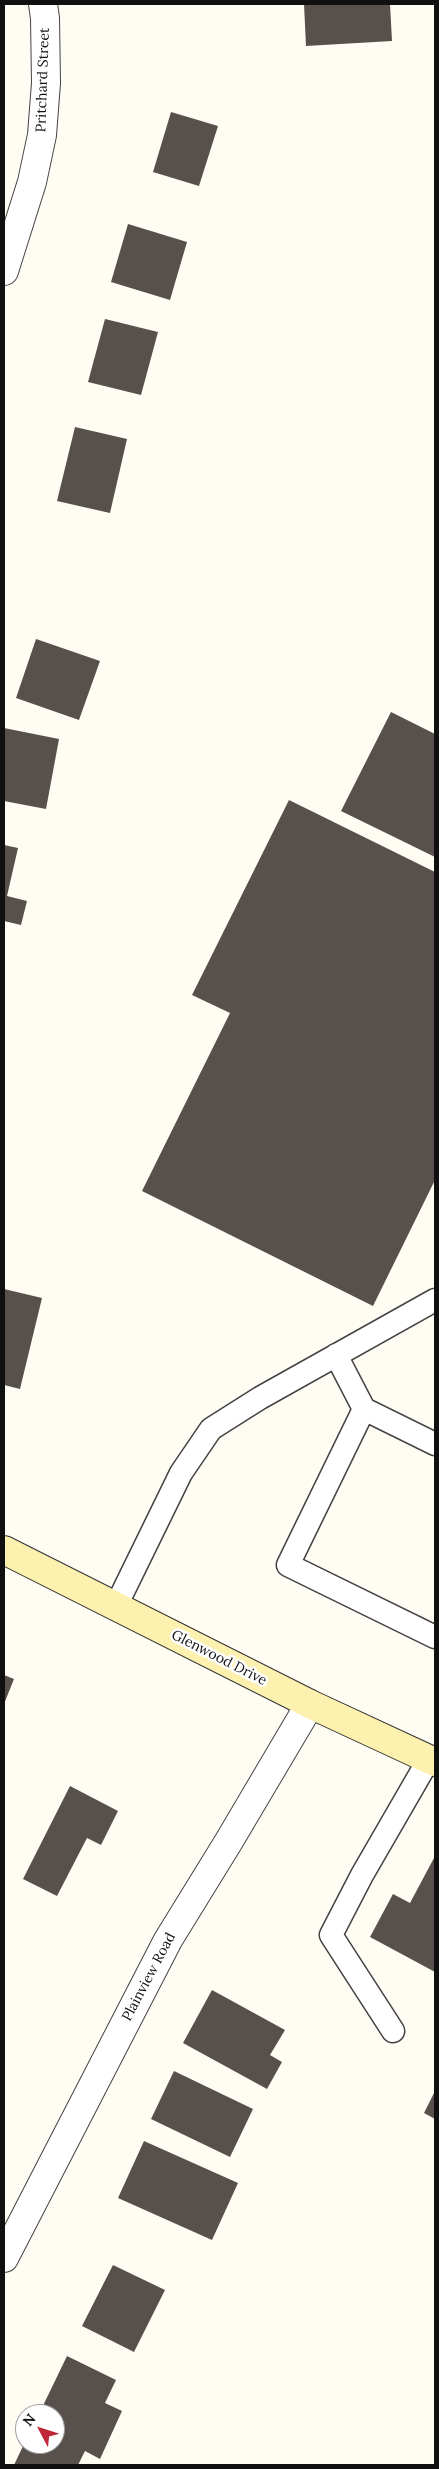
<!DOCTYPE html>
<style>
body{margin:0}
#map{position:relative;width:439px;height:2469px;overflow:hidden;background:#fffcf3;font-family:Lora,serif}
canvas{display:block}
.frame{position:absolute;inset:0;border:5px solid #101010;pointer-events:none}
.north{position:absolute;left:15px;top:2404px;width:50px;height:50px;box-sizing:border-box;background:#fff;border:1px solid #9f9f9f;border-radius:50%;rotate:310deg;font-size:14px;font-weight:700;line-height:20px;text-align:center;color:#101010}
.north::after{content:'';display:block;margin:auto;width:18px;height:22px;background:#bf2937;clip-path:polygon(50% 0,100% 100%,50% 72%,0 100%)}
</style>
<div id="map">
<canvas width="439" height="2469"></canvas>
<div class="frame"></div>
<div class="north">N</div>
</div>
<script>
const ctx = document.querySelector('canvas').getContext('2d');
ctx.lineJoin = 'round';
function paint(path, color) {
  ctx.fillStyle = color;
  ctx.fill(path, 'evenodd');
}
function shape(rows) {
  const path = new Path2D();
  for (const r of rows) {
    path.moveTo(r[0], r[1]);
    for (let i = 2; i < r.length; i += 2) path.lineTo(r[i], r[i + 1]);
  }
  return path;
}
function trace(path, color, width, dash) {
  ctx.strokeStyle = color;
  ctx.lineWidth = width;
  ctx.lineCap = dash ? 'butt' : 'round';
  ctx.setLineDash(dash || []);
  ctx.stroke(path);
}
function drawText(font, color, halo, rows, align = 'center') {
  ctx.font = font + ' Lora,serif';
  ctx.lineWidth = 5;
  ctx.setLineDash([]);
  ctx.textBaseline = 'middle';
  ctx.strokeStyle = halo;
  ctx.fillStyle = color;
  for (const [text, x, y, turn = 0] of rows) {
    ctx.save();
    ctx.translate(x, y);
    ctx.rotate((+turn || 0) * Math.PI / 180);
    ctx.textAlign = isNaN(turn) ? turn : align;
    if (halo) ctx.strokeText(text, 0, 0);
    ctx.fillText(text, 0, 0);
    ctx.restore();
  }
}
paint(shape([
 [304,4,390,4,392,41,306,46],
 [171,112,218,126,199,186,153,172],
 [128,224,187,242,170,300,111,282],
 [105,319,158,332,141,395,88,382],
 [75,427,127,439,110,513,57,501],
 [36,639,100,661,79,720,16,698],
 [391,712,435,734,435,857,341,811],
 [4,728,59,739,46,809,4,801],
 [289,800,435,872,435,1180,373,1306,142,1191,230,1013,192,995],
 [4,845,18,848,7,896,27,901,21,925,4,921],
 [4,1289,42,1298,20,1389,4,1385],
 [4,1675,14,1679,4,1704],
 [70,1786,118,1811,101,1845,87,1838,57,1896,23,1879],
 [434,1858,435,1858,435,1972,370,1937,393,1894,410,1903],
 [212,1990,285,2030,270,2055,282,2062,267,2089,183,2043],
 [174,2071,253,2109,230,2157,151,2119],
 [435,2091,435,2119,424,2113],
 [144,2141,238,2183,212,2240,118,2198],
 [113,2265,165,2290,134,2352,82,2326],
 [67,2356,116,2380,105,2403,122,2411,100,2459,85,2451,78,2465,14,2465,24,2444,55,2444,55,2414,39,2414]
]), '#58504c');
const lane = shape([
 [336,1355,364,1409,435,1444],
 [364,1409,288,1565,435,1637],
 [116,1606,181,1473,211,1429,260,1398,435,1300],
 [393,2031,331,1935,362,1875,429,1759]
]);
const street = shape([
 [4,271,32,182,42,135,46,83,45,18,43,4],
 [4,2258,168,1940,229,1841,310,1704]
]);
const secondary = shape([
 [4,1550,310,1704,435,1762]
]);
trace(lane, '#434343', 25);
trace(street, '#434343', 30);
trace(secondary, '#323232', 30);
trace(lane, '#fff', 22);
trace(street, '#fff', 28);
trace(secondary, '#fdf1af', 28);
drawText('14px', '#101010', '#fff', [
 ["Pritchard Street",43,80,-88],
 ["Glenwood Drive",219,1658,27],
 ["Plainview Road",149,1977,-62]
]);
</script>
